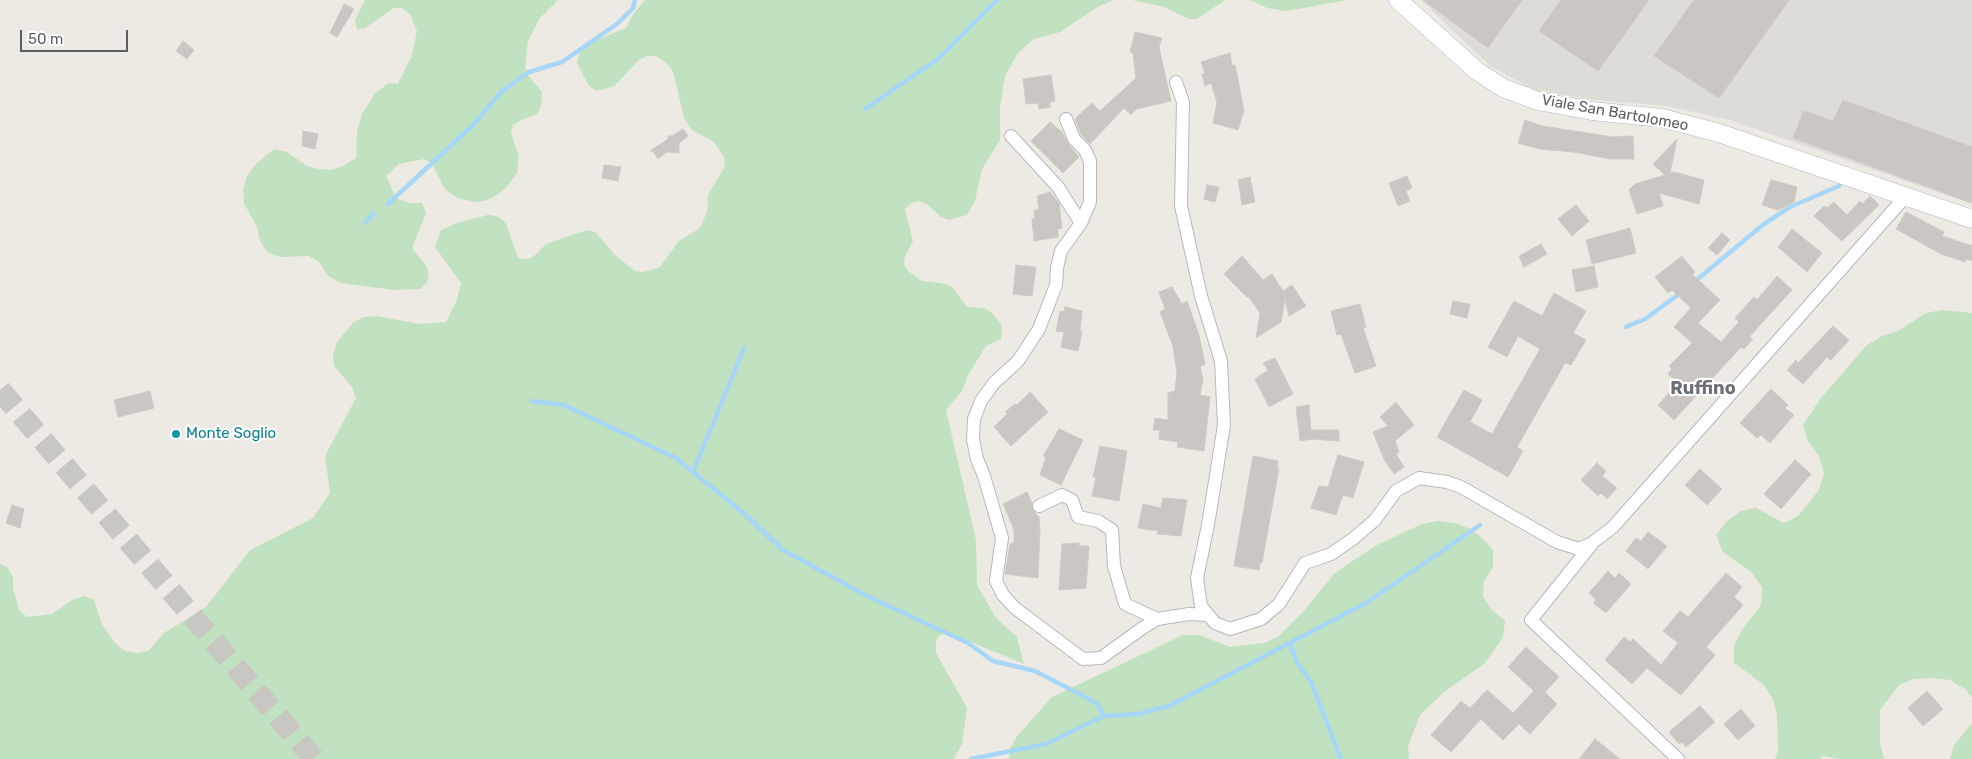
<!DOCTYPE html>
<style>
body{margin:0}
#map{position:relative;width:1972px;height:759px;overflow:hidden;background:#eceae2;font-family:Rubik,sans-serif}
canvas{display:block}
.scale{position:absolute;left:20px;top:30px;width:108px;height:22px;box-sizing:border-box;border:2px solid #5b5e62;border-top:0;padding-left:6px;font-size:15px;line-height:18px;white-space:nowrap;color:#5b5e62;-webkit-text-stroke:4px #fff;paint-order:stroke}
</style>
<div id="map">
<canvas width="1972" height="759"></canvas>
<div class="scale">50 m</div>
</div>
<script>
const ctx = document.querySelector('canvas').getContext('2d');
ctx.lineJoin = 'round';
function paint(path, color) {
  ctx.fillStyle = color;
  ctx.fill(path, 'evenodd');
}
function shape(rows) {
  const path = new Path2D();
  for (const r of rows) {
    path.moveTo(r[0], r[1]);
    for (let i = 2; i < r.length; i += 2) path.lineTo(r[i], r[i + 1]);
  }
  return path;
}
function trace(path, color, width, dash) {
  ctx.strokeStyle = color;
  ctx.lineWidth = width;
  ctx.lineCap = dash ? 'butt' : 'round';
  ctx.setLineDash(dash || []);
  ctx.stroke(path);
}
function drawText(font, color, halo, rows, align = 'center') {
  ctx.font = font + ' Rubik,sans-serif';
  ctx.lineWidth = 4.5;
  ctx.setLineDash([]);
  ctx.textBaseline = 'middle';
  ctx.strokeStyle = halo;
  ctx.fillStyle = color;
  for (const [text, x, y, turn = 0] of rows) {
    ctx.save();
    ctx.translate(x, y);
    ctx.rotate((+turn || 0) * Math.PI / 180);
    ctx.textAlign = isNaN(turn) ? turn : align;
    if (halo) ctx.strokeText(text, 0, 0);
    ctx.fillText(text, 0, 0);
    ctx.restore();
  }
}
paint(shape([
 [1421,0,1972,0,1972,204,1730,120,1666,106,1585,99,1534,90,1489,65]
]), '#dedcd7');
paint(shape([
 [365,0,558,0,539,19,528,41,525,66,527,74,542,92,541,107,537,114,521,120,513,125,511,133,519,156,518,164,517,173,506,188,492,198,483,201,475,202,457,198,444,188,432,163,424,159,399,164,386,176,396,198,409,203,422,203,426,213,412,248,427,267,429,279,421,289,394,290,341,283,328,276,320,263,309,256,280,257,267,252,260,241,257,227,244,203,243,190,247,176,255,165,274,149,287,152,307,166,319,169,332,170,345,165,356,158,357,131,362,114,375,93,389,83,398,84,412,55,417,31,410,14,402,8,394,8,365,28,357,29,355,20],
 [645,0,1113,0,1096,8,1060,32,1034,39,1018,53,1005,76,1000,108,1000,140,982,169,975,201,967,215,949,220,941,217,928,205,919,201,911,203,905,209,913,241,905,256,904,264,908,271,922,281,946,284,953,288,967,307,984,308,991,312,1001,324,1002,332,1001,339,986,346,968,375,962,391,946,410,976,540,977,585,996,618,1017,637,1024,664,949,633,940,635,936,641,936,653,967,708,962,744,954,759,0,759,0,564,7,567,13,577,13,588,19,610,27,617,52,614,72,600,84,596,94,600,102,624,115,643,125,651,137,653,148,651,164,633,206,607,250,550,313,518,330,493,325,456,356,398,352,387,334,366,333,354,337,342,353,323,363,317,376,316,421,324,446,322,457,300,461,283,435,247,441,230,456,223,488,215,496,216,503,220,507,226,518,258,527,259,534,256,546,244,587,230,595,232,616,256,635,271,643,272,659,268,679,241,700,228,707,212,708,195,725,166,724,157,714,142,692,130,684,118,674,75,670,66,656,56,647,56,639,60,614,86,597,91,589,86,577,63,579,54,589,43,626,28,634,13],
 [1132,0,1225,0,1197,19,1189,19,1164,7],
 [1251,0,1348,0,1286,11,1267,8],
 [1942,310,1972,313,1972,698,1965,689,1950,680,1932,678,1914,679,1899,685,1880,710,1880,743,1884,759,1840,759,1823,756,1820,759,1775,759,1778,751,1777,715,1773,699,1763,684,1734,663,1734,646,1741,631,1761,605,1762,587,1751,572,1723,552,1716,535,1727,521,1741,511,1756,508,1784,523,1798,516,1819,490,1824,473,1819,456,1808,441,1803,425,1821,398,1867,345,1882,336,1898,331,1926,313],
 [1438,521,1455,523,1470,529,1482,538,1493,550,1493,567,1484,581,1483,597,1492,610,1505,621,1503,637,1485,663,1443,693,1420,715,1408,746,1409,759,1009,759,1011,747,1017,736,1052,697,1183,635,1199,635,1230,647,1264,643,1279,636,1302,613,1334,574,1348,564,1377,545,1422,524],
 [1972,723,1972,759,1950,759,1954,745]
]), '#c1e2c0');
trace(shape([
 [865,109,938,59,997,0],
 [388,204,474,124,501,92,529,72,562,62,617,24,633,8,635,0],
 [366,222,373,214],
 [1694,282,1764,224,1790,207,1839,186],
 [1626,327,1645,319,1682,292],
 [531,401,564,405,676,458,748,517,783,550,865,595,968,643,993,661,1035,671,1089,699,1098,705,1104,716],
 [693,472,744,348],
 [1290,643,1296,661,1311,682,1341,759],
 [971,759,1046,744,1104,716,1138,714,1169,706,1366,603,1480,525]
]), '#a6d6f8', 4.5);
const building = shape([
 [1423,0,1522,0,1488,48,1423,0],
 [1561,0,1649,0,1598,71,1539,31,1561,0],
 [1694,0,1789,0,1719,98,1654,56,1694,0],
 [344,4,354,9,337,37,330,33,344,4],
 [1135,32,1162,38,1159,47,1171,101,1136,109,1131,115,1124,108,1090,144,1081,134,1075,119,1092,103,1100,111,1136,78,1133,53,1130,52,1135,32],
 [183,41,194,50,187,59,176,51,183,41],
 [1230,53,1232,66,1235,65,1244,110,1238,130,1213,123,1217,102,1211,83,1205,86,1202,74,1205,73,1201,62,1230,53],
 [1051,75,1055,101,1050,102,1050,107,1039,109,1038,103,1026,104,1023,79,1051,75],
 [1843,100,1972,147,1972,203,1793,138,1804,111,1833,121,1843,100],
 [1525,120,1542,126,1613,137,1633,136,1634,159,1611,159,1574,152,1539,149,1518,143,1525,120],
 [1050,122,1062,132,1068,144,1079,157,1063,173,1031,141,1050,122],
 [683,129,688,136,679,143,679,153,667,152,658,159,653,151,650,151,668,139,668,136,672,136,683,129],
 [303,131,318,134,315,149,302,146,303,131],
 [1677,139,1670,173,1674,172,1704,180,1699,204,1659,193,1663,206,1637,214,1629,190,1635,184,1665,175,1653,164,1677,139],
 [604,165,621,167,618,181,602,178,604,165],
 [1407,176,1412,188,1406,191,1410,201,1398,206,1389,183,1407,176],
 [1250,177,1255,202,1242,205,1238,180,1250,177],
 [1771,180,1797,187,1794,202,1778,210,1762,205,1771,180],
 [1207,185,1219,187,1215,202,1204,199,1207,185],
 [1050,192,1059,203,1062,228,1058,229,1058,237,1034,241,1032,219,1035,219,1034,211,1039,209,1037,196,1050,192],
 [1870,196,1879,205,1842,241,1814,216,1824,206,1827,208,1834,202,1847,215,1860,201,1862,204,1870,196],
 [1576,205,1589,221,1572,236,1558,219,1576,205],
 [1906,212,1944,232,1942,236,1972,246,1972,261,1966,259,1965,262,1941,254,1896,229,1906,212],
 [1630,228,1636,253,1592,264,1586,240,1630,228],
 [1792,229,1822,253,1807,272,1778,247,1792,229],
 [1722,233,1730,240,1717,255,1708,248,1722,233],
 [1541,244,1547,254,1524,267,1519,256,1541,244],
 [1242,256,1263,280,1272,274,1283,291,1292,285,1306,306,1289,316,1285,299,1281,322,1256,338,1260,313,1248,296,1247,297,1224,274,1242,256],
 [1682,256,1695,272,1692,274,1720,300,1698,323,1721,342,1739,322,1735,318,1754,297,1757,300,1777,276,1792,290,1749,337,1753,339,1744,349,1741,347,1674,420,1658,405,1678,383,1668,374,1672,369,1669,366,1692,343,1674,327,1691,308,1672,290,1668,293,1655,277,1682,256],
 [1016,265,1036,267,1032,296,1013,294,1016,265],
 [1594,266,1598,287,1576,292,1572,270,1594,266],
 [1172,287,1182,304,1187,301,1199,335,1205,364,1200,367,1203,379,1200,395,1210,397,1204,451,1177,447,1178,442,1159,439,1160,430,1153,430,1155,418,1168,420,1168,393,1175,391,1177,373,1173,346,1160,312,1165,309,1159,292,1172,287],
 [1554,293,1586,311,1573,333,1586,340,1571,365,1565,363,1517,447,1523,451,1508,477,1437,437,1464,390,1482,400,1470,422,1492,434,1540,349,1518,336,1507,357,1488,347,1514,301,1542,316,1554,293],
 [1453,301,1470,304,1467,318,1450,314,1453,301],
 [1360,304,1366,327,1363,328,1376,366,1355,373,1341,334,1337,335,1331,311,1360,304],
 [1065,307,1082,311,1080,331,1082,332,1078,351,1061,347,1064,332,1056,331,1060,311,1064,312,1065,307],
 [1833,326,1849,340,1831,360,1827,357,1803,384,1787,370,1796,360,1798,363,1833,326],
 [1275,358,1293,394,1269,407,1255,379,1268,370,1263,363,1275,358],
 [1771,389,1788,405,1785,408,1794,415,1770,443,1761,435,1757,438,1740,423,1771,389],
 [150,391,154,408,118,417,114,400,150,391],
 [1030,392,1048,412,1011,446,994,427,1007,414,1005,412,1015,404,1017,405,1030,392],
 [1396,402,1414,425,1395,441,1399,452,1396,454,1404,467,1394,474,1384,459,1373,432,1388,426,1380,417,1396,402],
 [1309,405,1311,430,1339,430,1339,441,1312,439,1300,441,1296,407,1309,405],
 [1059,429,1083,440,1061,485,1040,475,1046,457,1043,456,1059,429],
 [1100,446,1127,451,1119,501,1092,496,1096,477,1093,477,1100,446],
 [1338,455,1364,462,1353,498,1343,495,1336,515,1311,508,1319,486,1328,487,1338,455],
 [1253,456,1278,461,1277,468,1279,468,1262,563,1260,563,1259,570,1234,566,1253,456],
 [1795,460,1811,474,1781,509,1764,494,1795,460],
 [1597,463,1606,471,1602,476,1617,488,1607,499,1601,493,1598,496,1581,480,1597,463],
 [1700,469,1722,489,1707,505,1685,485,1700,469],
 [1027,492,1032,503,1032,509,1039,517,1040,529,1038,578,1005,574,1010,544,1014,543,1014,529,1003,504,1027,492],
 [1163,498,1187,500,1181,536,1157,534,1158,531,1138,528,1143,504,1161,508,1163,498],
 [12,505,24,509,20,528,6,523,12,505],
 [1648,532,1667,546,1648,569,1626,551,1636,538,1641,541,1648,532],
 [1079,543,1079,546,1089,546,1086,588,1059,590,1062,544,1079,543],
 [1608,571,1615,578,1619,573,1631,584,1606,613,1593,603,1596,600,1589,593,1608,571],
 [1726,573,1742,587,1734,597,1743,605,1706,647,1715,655,1681,695,1647,668,1632,684,1605,660,1624,637,1630,642,1633,639,1661,665,1678,643,1663,631,1680,611,1688,617,1726,573],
 [1526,647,1559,677,1545,692,1557,704,1530,734,1519,724,1503,740,1481,719,1451,752,1431,735,1461,701,1470,708,1487,690,1513,713,1534,691,1508,667,1526,647],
 [1927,691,1943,709,1923,726,1908,708,1927,691],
 [1700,706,1715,722,1686,747,1682,742,1679,744,1669,732,1700,706],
 [1741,709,1755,726,1738,740,1724,724,1741,709],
 [1595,739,1620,759,1579,759,1595,739]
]);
paint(building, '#cac6c2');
trace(building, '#d0cbc1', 1);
trace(shape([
 [0,390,314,759]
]), '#c8c7c2', 22, [22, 11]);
const minor = shape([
 [1176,82,1183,102,1181,206,1201,296,1221,361,1224,425,1208,525,1197,578,1201,606,1215,623,1230,629,1261,619,1279,604,1305,563,1331,554,1354,538,1375,520,1396,491,1419,478,1447,482,1461,487,1557,542,1579,549,1592,543,1613,527,1905,197],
 [1066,119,1074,139,1085,150,1090,161,1090,202,1081,223,1061,251,1057,268,1056,285,1039,329,1018,361,994,383,981,401,974,419,973,440,977,459,984,476,1002,538,996,581,1003,595,1015,608,1083,659,1101,658,1141,629,1157,619,1189,614,1208,615],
 [1011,136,1058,187,1081,223],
 [1039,506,1062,495,1072,500,1078,517,1098,521,1112,530,1114,566,1125,604,1157,619],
 [1592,544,1531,620,1678,759]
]);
const secondary = shape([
 [1398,0,1477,71,1503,88,1538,101,1592,111,1662,118,1719,133,1972,219]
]);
trace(minor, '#b5b8bc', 14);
trace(secondary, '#b4b7bc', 19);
trace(minor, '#fff', 12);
trace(secondary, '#fff', 18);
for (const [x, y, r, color] of [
 [176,434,5,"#0f9aa8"]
]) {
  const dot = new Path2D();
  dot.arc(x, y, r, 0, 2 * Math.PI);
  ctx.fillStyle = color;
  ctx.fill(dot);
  trace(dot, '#fff', 2);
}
drawText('15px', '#5b5e62', '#fff', [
 ["Viale San Bartolomeo",1615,113,10]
]);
drawText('15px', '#0d838f', '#fff', [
 ["Monte Soglio",186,434]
], 'left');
drawText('bold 18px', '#6c7074', '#fff', [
 ["Ruffino",1703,389]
]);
</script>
